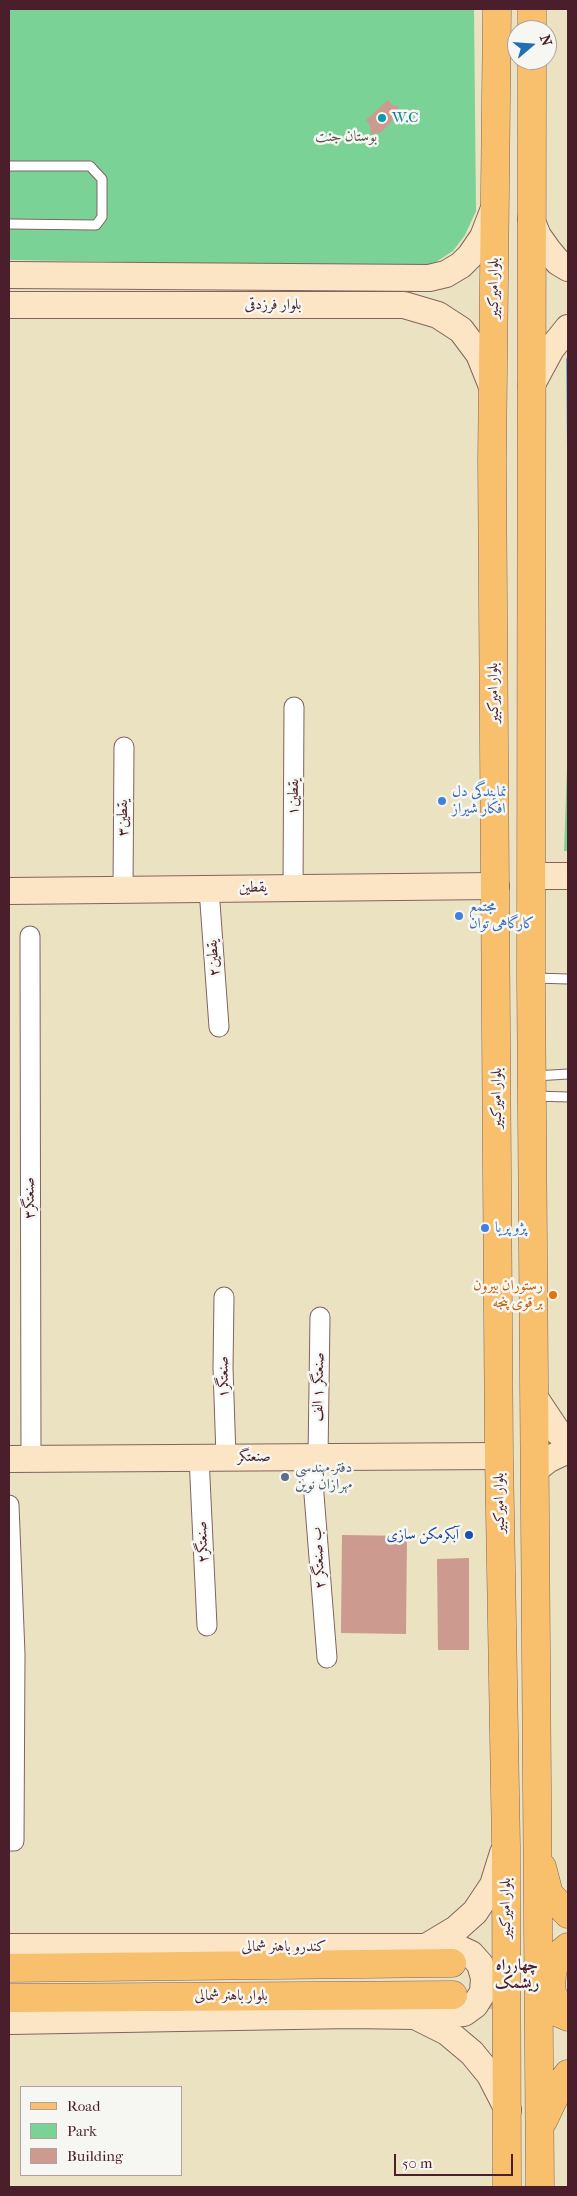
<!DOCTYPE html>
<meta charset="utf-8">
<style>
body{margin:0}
#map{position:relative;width:577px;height:2196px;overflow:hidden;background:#eae2c1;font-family:"IM FELL French Canon",serif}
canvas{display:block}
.frame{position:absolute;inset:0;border:10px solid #4a1f2b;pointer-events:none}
.legend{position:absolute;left:20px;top:2086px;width:162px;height:90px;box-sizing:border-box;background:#f6f6f2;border:1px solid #b1a0a2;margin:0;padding:6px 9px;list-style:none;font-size:15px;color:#4a1f2b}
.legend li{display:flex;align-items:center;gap:10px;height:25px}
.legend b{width:25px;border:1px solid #b1a0a2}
.north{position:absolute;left:507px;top:20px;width:50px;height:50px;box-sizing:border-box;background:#f6f6f2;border:1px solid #b1a0a2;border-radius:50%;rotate:72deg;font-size:14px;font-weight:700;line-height:20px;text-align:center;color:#4a1f2b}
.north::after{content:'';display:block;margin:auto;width:18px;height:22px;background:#1f6fb2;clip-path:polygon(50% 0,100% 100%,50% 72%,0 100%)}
.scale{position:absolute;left:394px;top:2154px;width:119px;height:22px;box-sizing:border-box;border:2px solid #4a1f2b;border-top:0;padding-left:6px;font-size:15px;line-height:18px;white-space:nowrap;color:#4a1f2b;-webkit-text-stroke:4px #f6f6f2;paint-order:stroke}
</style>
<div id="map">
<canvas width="577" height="2196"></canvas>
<div class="frame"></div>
<ul class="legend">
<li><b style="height:6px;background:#f8bf6c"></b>Road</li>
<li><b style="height:14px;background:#7ad297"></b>Park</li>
<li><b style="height:14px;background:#cc9a8e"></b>Building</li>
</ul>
<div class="north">N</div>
<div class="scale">50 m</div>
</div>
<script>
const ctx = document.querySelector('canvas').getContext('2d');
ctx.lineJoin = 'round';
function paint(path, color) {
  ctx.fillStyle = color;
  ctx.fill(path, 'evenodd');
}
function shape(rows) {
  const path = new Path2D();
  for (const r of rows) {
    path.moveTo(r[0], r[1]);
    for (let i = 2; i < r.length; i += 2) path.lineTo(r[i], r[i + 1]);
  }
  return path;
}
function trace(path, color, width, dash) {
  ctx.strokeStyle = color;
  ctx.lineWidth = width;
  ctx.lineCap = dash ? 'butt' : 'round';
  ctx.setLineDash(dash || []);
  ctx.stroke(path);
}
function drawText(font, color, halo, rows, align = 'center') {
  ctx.font = font + ' "IM FELL French Canon",Amiri,serif';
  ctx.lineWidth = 5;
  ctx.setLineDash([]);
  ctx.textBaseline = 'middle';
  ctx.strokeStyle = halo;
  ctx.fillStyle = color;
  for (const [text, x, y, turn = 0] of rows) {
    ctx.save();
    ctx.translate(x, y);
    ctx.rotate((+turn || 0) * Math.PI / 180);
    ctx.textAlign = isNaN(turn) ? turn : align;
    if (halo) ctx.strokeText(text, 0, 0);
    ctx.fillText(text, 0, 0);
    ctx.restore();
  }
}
paint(shape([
 [9,9,474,9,476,211,465,235,453,251,436,262,424,267,9,260],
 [568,740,568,851,564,851]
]), '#7ad297');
paint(shape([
 [568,356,568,533,566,359]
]), '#6fa8df');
paint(shape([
 [388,100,393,106,398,106,399,115,380,133,371,134,370,126,366,120],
 [342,1535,407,1536,406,1634,341,1633],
 [469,1558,469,1650,438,1650,437,1559]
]), '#cc9a8e');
trace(shape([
 [484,1995,568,1994]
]), '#cabba3', 28, [28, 14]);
const lane = shape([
 [9,166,90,166,102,179,102,217,96,225,9,224],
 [534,978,568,979],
 [535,1076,568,1074],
 [534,1096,568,1097]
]);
const street = shape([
 [293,888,294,707],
 [209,889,219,1027],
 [123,890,124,747],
 [30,936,31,1459],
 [224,1297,223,1368,226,1457],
 [199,1457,207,1626],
 [311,1457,327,1658],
 [318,1457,320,1317],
 [9,1505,15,1654,14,1841,9,1841]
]);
const secondary = shape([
 [531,219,538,236,548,250,558,262,568,268],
 [9,275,429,278,446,274,461,265,470,256,483,237,493,211],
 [9,305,404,305,438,315,461,330,479,354,493,389],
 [531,386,551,349,568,328],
 [531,876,568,876],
 [9,891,496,886],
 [535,1398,557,1431,568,1441],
 [9,1459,499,1456],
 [536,1469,549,1459,568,1450],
 [9,1947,426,1947,458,1948,471,1954,480,1964,484,1978,483,1992,475,2005,464,2013,415,2016],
 [426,1947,456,1929,475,1912,493,1885,503,1853],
 [9,2021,351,2015,415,2016,447,2032,472,2053,490,2075,508,2110]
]);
const primary = shape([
 [497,9,492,460,499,1456,506,1846,507,2187],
 [532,30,532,9],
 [532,60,531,978,540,2187],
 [542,1867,549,1894,568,1914],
 [568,1947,556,1957,552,1974,551,1990,561,2014,568,2017],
 [9,1968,452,1963],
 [9,1998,453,1995],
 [543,2121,561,2083,568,2074]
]);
trace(lane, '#826360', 11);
trace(street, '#826360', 21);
trace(secondary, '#826360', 28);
trace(primary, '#826360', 29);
trace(lane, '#fff', 9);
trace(street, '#fff', 19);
trace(secondary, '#fce5c4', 26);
trace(primary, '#f8bf6c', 28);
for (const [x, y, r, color] of [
 [382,118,5,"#0f9aa8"],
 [442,801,5,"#3f7fe0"],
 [459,916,5,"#3f7fe0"],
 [485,1228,5,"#3f7fe0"],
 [553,1295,5,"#e8710a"],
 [285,1477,5,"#5c6f8a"],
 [469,1535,5,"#1a4fb4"]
]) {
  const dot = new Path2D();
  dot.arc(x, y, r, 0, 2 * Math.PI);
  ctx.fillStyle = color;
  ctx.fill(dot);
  trace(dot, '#f6f6f2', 2);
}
drawText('15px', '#0d838f', '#f6f6f2', [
 ["W.C",392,118]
], 'left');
drawText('15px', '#58554b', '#f6f6f2', [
 ["بوستان جنت",346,137]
]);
drawText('15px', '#4a1f2b', '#f6f6f2', [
 ["بلوار امیرکبیر",494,288,-90],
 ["بلوار فرزدقی",273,305],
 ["بلوار امیرکبیر",494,693,-91],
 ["یقطین۱",294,797,-89],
 ["یقطین۳",123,818,-90],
 ["یقطین",253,888,-1],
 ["یقطین۲",214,958,-94],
 ["بلوار امیرکبیر",497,1098,-90],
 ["صنعتگر۳",30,1198,-91],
 ["صنعتگر۱",224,1377,-91],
 ["صنعتگر ۱ الف",319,1387,-89],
 ["صنعتگر",254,1457],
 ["بلوار امیرکبیر",500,1503,-91],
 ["صنعتگر۲",203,1542,-93],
 ["۲ ب صنعتگر",319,1558,-94],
 ["بلوار امیرکبیر",506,1908,-90],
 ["کندرو باهنر شمالی",284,1947],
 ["بلوار باهنر شمالی",231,1996]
]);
drawText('15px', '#366cbe', '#f6f6f2', [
 ["نمایندگی دل",452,792],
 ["افکار شیراز",452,809],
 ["مجتمع",469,907],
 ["کارگاهی توان",469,924],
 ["پژو پریا",495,1228]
], 'left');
drawText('15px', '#c56008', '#f6f6f2', [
 ["رستوران بیرون",543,1286],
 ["بر قوی پنجه",543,1303]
], 'right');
drawText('15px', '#4e5e75', '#f6f6f2', [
 ["دفتر مهندسی",295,1468],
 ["مهرازان نوین",295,1485]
], 'left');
drawText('15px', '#164399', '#f6f6f2', [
 ["آبکرمکن سازی",459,1535]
], 'right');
drawText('bold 16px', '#4a1f2b', '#f6f6f2', [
 ["چهارراه",517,1966],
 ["ریشمک",517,1984]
]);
</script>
